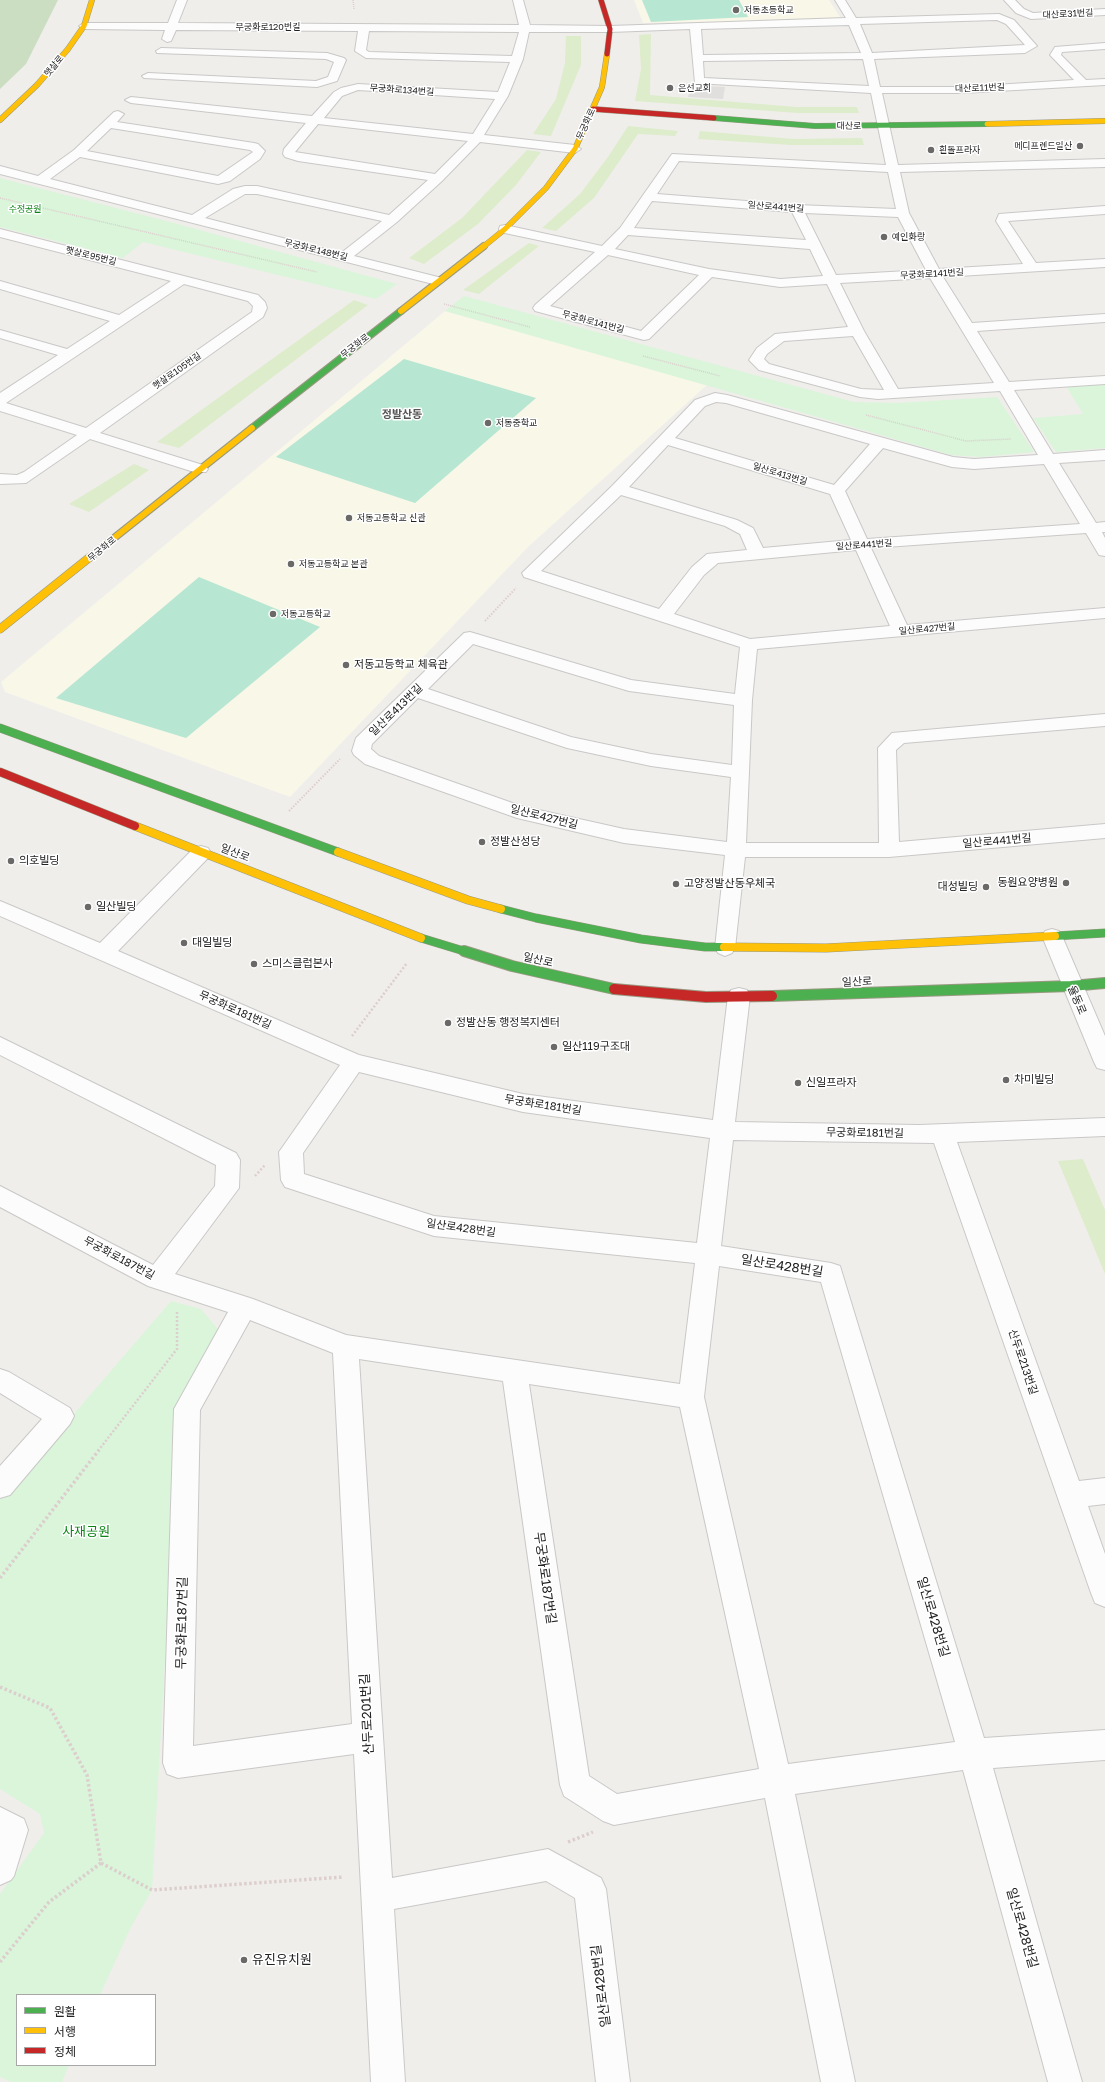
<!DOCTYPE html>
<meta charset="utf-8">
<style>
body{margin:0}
#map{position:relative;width:1105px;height:2082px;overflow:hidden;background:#f0eeeb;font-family:"Golos Text","Noto Sans KR",sans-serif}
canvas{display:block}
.legend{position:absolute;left:16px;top:1994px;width:140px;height:72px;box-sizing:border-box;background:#fff;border:1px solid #a7a7a7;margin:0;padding:5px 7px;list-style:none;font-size:12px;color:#222}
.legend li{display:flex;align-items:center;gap:8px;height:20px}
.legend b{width:20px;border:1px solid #a7a7a7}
</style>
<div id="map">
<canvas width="1105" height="2082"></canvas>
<ul class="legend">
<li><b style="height:5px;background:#4caf50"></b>원활</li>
<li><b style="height:5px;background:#ffc107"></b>서행</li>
<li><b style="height:5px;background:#c62828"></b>정체</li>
</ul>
</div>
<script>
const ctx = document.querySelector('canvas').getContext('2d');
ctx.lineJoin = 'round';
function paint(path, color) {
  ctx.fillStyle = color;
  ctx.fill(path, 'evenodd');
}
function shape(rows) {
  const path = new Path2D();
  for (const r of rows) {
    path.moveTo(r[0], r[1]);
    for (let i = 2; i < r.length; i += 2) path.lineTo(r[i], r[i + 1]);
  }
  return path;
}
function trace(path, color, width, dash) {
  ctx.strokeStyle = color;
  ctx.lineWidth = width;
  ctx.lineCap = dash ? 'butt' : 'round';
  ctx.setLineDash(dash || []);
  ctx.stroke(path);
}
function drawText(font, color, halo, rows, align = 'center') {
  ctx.font = font + ' "Golos Text","Noto Sans KR",sans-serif';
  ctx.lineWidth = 3;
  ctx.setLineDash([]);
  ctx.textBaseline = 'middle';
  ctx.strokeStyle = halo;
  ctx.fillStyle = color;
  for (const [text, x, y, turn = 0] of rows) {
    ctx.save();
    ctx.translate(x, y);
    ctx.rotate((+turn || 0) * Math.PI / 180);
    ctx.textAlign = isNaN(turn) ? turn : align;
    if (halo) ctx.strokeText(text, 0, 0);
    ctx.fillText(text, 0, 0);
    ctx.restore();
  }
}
paint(shape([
 [634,0,829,0,842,20,643,23],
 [445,311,708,384,528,547,290,797,5,692,1,682]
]), '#f8f7e8');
paint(shape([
 [651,34,650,95,797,107,857,107,859,113,797,113,635,101,641,69,639,35],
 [566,36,581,36,581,65,551,136,533,134,556,99,565,63],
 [628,126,678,131,675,136,638,134,594,198,556,231,542,228,580,194,608,157],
 [700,131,794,139,862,138,864,145,791,145,698,139],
 [527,150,541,152,516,185,478,224,424,264,409,258,462,218],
 [529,243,539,246,479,294,463,290],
 [354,300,368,305,179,448,157,442],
 [134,464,149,470,89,512,69,504],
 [1083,1159,1105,1210,1105,1274,1058,1161]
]), '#ddeccb');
paint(shape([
 [0,0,58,0,26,64,0,89]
]), '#cbdec1');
paint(shape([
 [0,178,174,223,397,284,376,299,143,242,123,258,0,227],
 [464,296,854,402,896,403,997,397,1034,452,981,457,951,455,445,311],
 [1105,383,1105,448,1056,452,1033,418,1083,414,1066,386],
 [171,1301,201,1309,222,1334,179,1411,152,1890,131,1927,100,1995,17,1995,17,2065,69,2065,62,2082,11,2082,0,2077,0,1894,44,1833,40,1814,0,1789,0,1500]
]), '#daf5da');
paint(shape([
 [642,0,739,0,748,17,651,22],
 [404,359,536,398,415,503,276,457],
 [199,577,320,627,186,738,56,698]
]), '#b7e6d2');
paint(shape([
 [691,85,725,87,723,99,688,97]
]), '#e0dfde');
const street = shape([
 [177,0,187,0,178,23,519,25,513,0,523,0,530,25,610,26,846,18,835,0,845,0,856,18,999,14,1014,20,1037,46,1025,53,874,59,880,87,962,87,1074,80,1050,55,1055,47,1105,43,1105,49,1062,52,1061,55,1086,80,1105,79,1105,85,962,93,882,93,898,165,1105,159,1105,167,900,172,909,213,939,269,1023,264,996,221,999,214,1105,206,1105,214,1008,221,1036,263,1105,259,1105,267,943,277,972,323,1105,314,1105,322,977,331,1009,382,1105,376,1105,384,1014,390,1053,454,1105,450,1105,460,1059,463,1096,523,1105,522,1105,532,1102,532,1105,538,1105,556,1099,555,1086,533,871,548,907,625,1105,608,1105,618,757,649,752,700,746,843,879,843,878,748,892,733,1105,714,1105,726,904,743,896,750,899,842,1105,824,1105,838,889,857,745,857,735,948,732,953,725,956,718,953,715,948,725,855,624,843,517,818,365,764,354,755,352,751,356,738,464,633,470,632,631,680,735,694,740,647,524,577,522,573,612,486,695,400,715,393,727,395,953,457,974,459,1038,455,1000,391,878,399,860,397,759,370,749,360,757,348,775,334,848,327,827,284,780,287,712,277,649,339,644,340,535,311,533,308,535,305,595,252,500,232,499,229,500,226,505,225,602,246,620,228,672,154,886,165,871,93,695,83,690,29,610,32,529,32,523,59,508,96,484,135,575,145,581,149,575,153,480,142,442,181,397,222,354,256,442,278,444,281,437,285,0,174,0,166,38,176,74,150,114,112,118,111,124,114,117,122,254,143,258,144,265,151,260,159,230,181,218,184,80,157,50,179,192,215,233,189,245,186,257,186,389,215,428,180,298,161,285,157,283,154,284,149,306,123,131,103,125,100,131,97,312,116,334,92,341,88,358,84,498,92,510,62,366,58,355,51,358,31,176,30,171,41,167,42,162,39,165,30,84,29,79,26,84,23,168,23,177,0],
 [997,20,1006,24,1025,45,872,53,860,24,997,20],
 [849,25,861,53,703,55,701,29,849,25],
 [369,31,519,32,512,56,369,52,366,50,369,31],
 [863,59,869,86,704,78,703,61,863,59],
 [358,90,495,99,473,134,324,118,342,96,358,90],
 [318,124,468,141,435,174,295,152,318,124],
 [111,128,250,150,253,152,218,176,87,151,111,128],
 [679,161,888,172,896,209,797,205,657,194,679,161],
 [245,194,257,194,382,221,341,253,205,218,245,194],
 [652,201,792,212,806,240,634,228,652,201],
 [805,213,898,217,926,270,836,275,805,213],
 [628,235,810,249,823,276,780,279,709,269,615,249,628,235],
 [608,255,699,275,641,331,550,306,608,255],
 [930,278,994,383,898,389,864,331,840,283,930,278],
 [853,336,884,390,861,389,769,364,764,359,767,354,784,341,853,336],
 [716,402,726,403,870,444,834,485,675,438,705,406,716,402],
 [668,445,830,494,851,540,763,548,753,528,737,520,629,487,668,445],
 [883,448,952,467,974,469,1044,464,1080,524,867,539,845,491,883,448],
 [621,495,725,526,740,534,747,550,707,554,692,567,659,609,541,571,621,495],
 [856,550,890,626,750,639,674,614,704,575,718,563,856,550],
 [473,644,629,691,734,705,732,765,651,754,571,737,428,689,473,644],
 [418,698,567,748,651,766,731,777,727,842,624,829,521,806,379,756,371,749,372,744,418,698],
 [1004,0,1015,0,1024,9,1033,13,1105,9,1105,15,1031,19,1016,13,1004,0],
 [161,48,327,53,344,58,346,60,337,81,317,87,144,78,142,76,148,73,316,81,328,77,334,62,326,59,157,53,156,51,161,48],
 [0,229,258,295,265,302,267,308,263,317,100,433,206,466,208,469,206,472,194,472,90,439,26,483,0,484,0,474,17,475,24,472,77,435,0,411,0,393,58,355,0,338,0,330,67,349,110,321,0,289,0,281,119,315,171,281,0,237,0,229],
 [184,284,248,301,253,306,252,312,86,428,6,403,184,284],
 [201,846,208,848,211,853,208,858,118,951,359,1055,523,1094,713,1120,728,996,731,990,739,988,747,990,750,996,735,1122,919,1125,1105,1118,1105,1136,957,1142,1079,1481,1105,1478,1105,1504,1088,1506,1105,1554,1105,1607,1095,1603,1091,1593,934,1143,733,1140,721,1246,831,1263,840,1266,984,1738,1105,1730,1105,1760,993,1768,1082,2082,1048,2082,963,1770,795,1794,855,2082,821,2082,765,1798,614,1825,603,1821,564,1796,560,1785,503,1381,359,1359,392,1878,548,1849,601,1878,606,1889,630,2082,596,2082,575,1898,546,1881,394,1909,405,2082,371,2082,354,1754,178,1778,167,1774,163,1763,174,1409,228,1312,148,1286,0,1207,0,1186,153,1265,215,1186,216,1165,0,1055,0,1037,236,1153,240,1160,239,1188,175,1274,253,1299,346,1335,680,1384,695,1263,434,1236,285,1187,281,1180,279,1152,340,1065,0,916,0,901,100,943,194,848,201,846],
 [359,1072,523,1112,710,1138,697,1243,434,1216,304,1174,303,1153,359,1072],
 [719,1266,821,1282,955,1742,788,1764,704,1397,719,1266],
 [250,1320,333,1353,352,1724,193,1746,200,1410,250,1320],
 [529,1384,680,1407,759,1769,617,1794,589,1776,529,1384],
 [1052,929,1059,931,1062,936,1105,1036,1105,1070,1097,1068,1094,1062,1042,936,1045,931,1052,929],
 [0,1369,9,1372,70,1408,74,1416,70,1424,10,1495,0,1498,0,1466,42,1419,0,1393,0,1369],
 [0,1807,24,1819,28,1830,14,1876,11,1880,0,1885,0,1807]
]);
const fastFar3 = shape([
 [714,118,815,126,987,124]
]);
const fastFar2 = shape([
 [252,428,401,311]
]);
const fastFar1 = shape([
 [0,728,338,852],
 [501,909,536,918,641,939,705,947,724,947],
 [1055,936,1105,933],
 [421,938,467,952]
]);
const fast = shape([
 [464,951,512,966,614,989],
 [772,996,1071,986,1105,983]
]);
const slowFar2 = shape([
 [0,120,37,85,68,49,84,26,92,0],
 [987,124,1105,121],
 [483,247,505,229,546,188,575,149,602,87,607,54]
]);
const slowFar1 = shape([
 [401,311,484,246],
 [89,558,252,428]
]);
const slow = shape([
 [0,629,90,557],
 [135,826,421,938],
 [338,852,468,900,501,909],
 [724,947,826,948,1055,936]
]);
const jamFar2 = shape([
 [601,0,610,29,607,54],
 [593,109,714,118]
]);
const jamFar1 = shape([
 [0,772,135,826]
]);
const jam = shape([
 [614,989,706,997,772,996]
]);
trace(street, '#c9c8c7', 2);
trace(fastFar3, '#999a82', 6);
trace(fastFar2, '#999a82', 8);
trace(fastFar1, '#999a82', 9);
trace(fast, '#999a82', 12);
trace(slowFar2, '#999a82', 6);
trace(slowFar1, '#999a82', 8);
trace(slow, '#999a82', 9);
trace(jamFar2, '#999a82', 6);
trace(jamFar1, '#999a82', 9);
trace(jam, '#999a82', 12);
trace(shape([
 [353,0,354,9],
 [0,198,317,272],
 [444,304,530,327],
 [643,356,720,376],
 [866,415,966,441,1011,439]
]), '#dccecd', 1.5, [1, 1]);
trace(shape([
 [485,621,516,588],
 [289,811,340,759]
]), '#dccecd', 2, [1.5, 1.5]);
trace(shape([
 [352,1036,407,963],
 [255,1176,265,1165],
 [98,1451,177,1349,177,1312]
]), '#dccecd', 2.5, [2, 2]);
trace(shape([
 [0,1578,99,1450],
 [0,1687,50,1708,87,1775,101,1863,152,1890,344,1877],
 [568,1842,593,1832],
 [0,1962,49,1902,101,1863]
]), '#dccecd', 3.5, [2.5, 2.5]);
paint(street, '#fdfcfc');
trace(fastFar3, '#4caf50', 5);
trace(fastFar2, '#4caf50', 6);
trace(fastFar1, '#4caf50', 8);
trace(fast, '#4caf50', 10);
trace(slowFar2, '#ffc107', 5);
trace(slowFar1, '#ffc107', 6);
trace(slow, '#ffc107', 8);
trace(jamFar2, '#c62828', 5);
trace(jamFar1, '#c62828', 8);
trace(jam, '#c62828', 10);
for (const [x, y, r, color] of [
 [736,10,4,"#6a6968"],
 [670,88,4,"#6a6968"],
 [1080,146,4,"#6a6968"],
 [931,150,4,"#6a6968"],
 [884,237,4,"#6a6968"],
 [488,423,4,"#6a6968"],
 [349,518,4,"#6a6968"],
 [291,564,4,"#6a6968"],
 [273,614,4,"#6a6968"],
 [346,665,4,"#6a6968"],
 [482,842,4,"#6a6968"],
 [11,861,4,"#6a6968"],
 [1066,883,4,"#6a6968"],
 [676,884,4,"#6a6968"],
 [986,887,4,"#6a6968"],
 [88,907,4,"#6a6968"],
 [184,943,4,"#6a6968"],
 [254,964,4,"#6a6968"],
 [448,1023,4,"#6a6968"],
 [554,1047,4,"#6a6968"],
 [1006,1080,4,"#6a6968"],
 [798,1083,4,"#6a6968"],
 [244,1960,4,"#6a6968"]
]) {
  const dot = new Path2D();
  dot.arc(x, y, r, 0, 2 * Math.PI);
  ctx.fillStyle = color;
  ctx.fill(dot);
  trace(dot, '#fff', 1.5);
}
drawText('9px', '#222', '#fff', [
 ["저동초등학교",744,10],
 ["은선교회",678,88],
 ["메디프렌드일산",1072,146,"right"],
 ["흰돌프라자",939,150],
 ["예인화랑",892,237],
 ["저동중학교",496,423],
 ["저동고등학교 신관",357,518],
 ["저동고등학교 본관",299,564],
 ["저동고등학교",281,614]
], 'left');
drawText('9px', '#222', '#fff', [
 ["대산로31번길",1068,14,-3],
 ["무궁화로120번길",268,27],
 ["햇살로",54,66,-50],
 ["대산로11번길",980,88,-2],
 ["무궁화로134번길",402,90,4],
 ["무궁화로",586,124,-66],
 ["대산로",849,126,1],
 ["일산로441번길",776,207,4],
 ["무궁화로148번길",316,250,14],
 ["햇살로95번길",91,256,14],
 ["무궁화로141번길",932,274,-3],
 ["무궁화로141번길",593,322,15],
 ["무궁화로",355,346,-38],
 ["햇살로105번길",177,371,-35],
 ["일산로413번길",780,474,17],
 ["일산로441번길",864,545,-4],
 ["무궁화로",102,549,-39],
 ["일산로427번길",927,629,-5]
]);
drawText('9px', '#0c8416', '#fff', [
 ["수정공원",25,209]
]);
drawText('bold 11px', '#555', '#fff', [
 ["정발산동",402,415]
]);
drawText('11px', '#222', '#fff', [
 ["저동고등학교 체육관",354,665],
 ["정발산성당",490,842],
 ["의호빌딩",19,861],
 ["동원요양병원",1058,883,"right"],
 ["고양정발산동우체국",684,884],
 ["대성빌딩",978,887,"right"],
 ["일산빌딩",96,907],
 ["대일빌딩",192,943],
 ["스미스클럽본사",262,964],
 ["정발산동 행정복지센터",456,1023],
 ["일산119구조대",562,1047],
 ["차미빌딩",1014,1080],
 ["신일프라자",806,1083]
], 'left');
drawText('11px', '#222', '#fff', [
 ["일산로413번길",396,710,-44],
 ["일산로427번길",544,817,14],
 ["일산로441번길",997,841,-5],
 ["일산로",235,853,21],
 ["일산로",538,960,13],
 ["일산로",857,982,-3],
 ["율동로",1077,1000,67],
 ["무궁화로181번길",235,1010,24],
 ["무궁화로181번길",543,1105,9],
 ["무궁화로181번길",865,1133,1],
 ["일산로428번길",461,1228,8],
 ["무궁화로187번길",119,1258,28],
 ["산두로213번길",1023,1362,71]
]);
drawText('13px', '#222', '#fff', [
 ["일산로428번길",782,1266,9],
 ["무궁화로187번길",545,1578,82],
 ["일산로428번길",933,1617,73],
 ["무궁화로187번길",182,1623,-89],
 ["산두로201번길",367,1714,-93],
 ["일산로428번길",1022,1928,74],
 ["일산로428번길",601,1986,-97]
]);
drawText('13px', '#0c8416', '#fff', [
 ["사재공원",86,1532]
]);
drawText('13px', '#222', '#fff', [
 ["유진유치원",252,1960]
], 'left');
</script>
